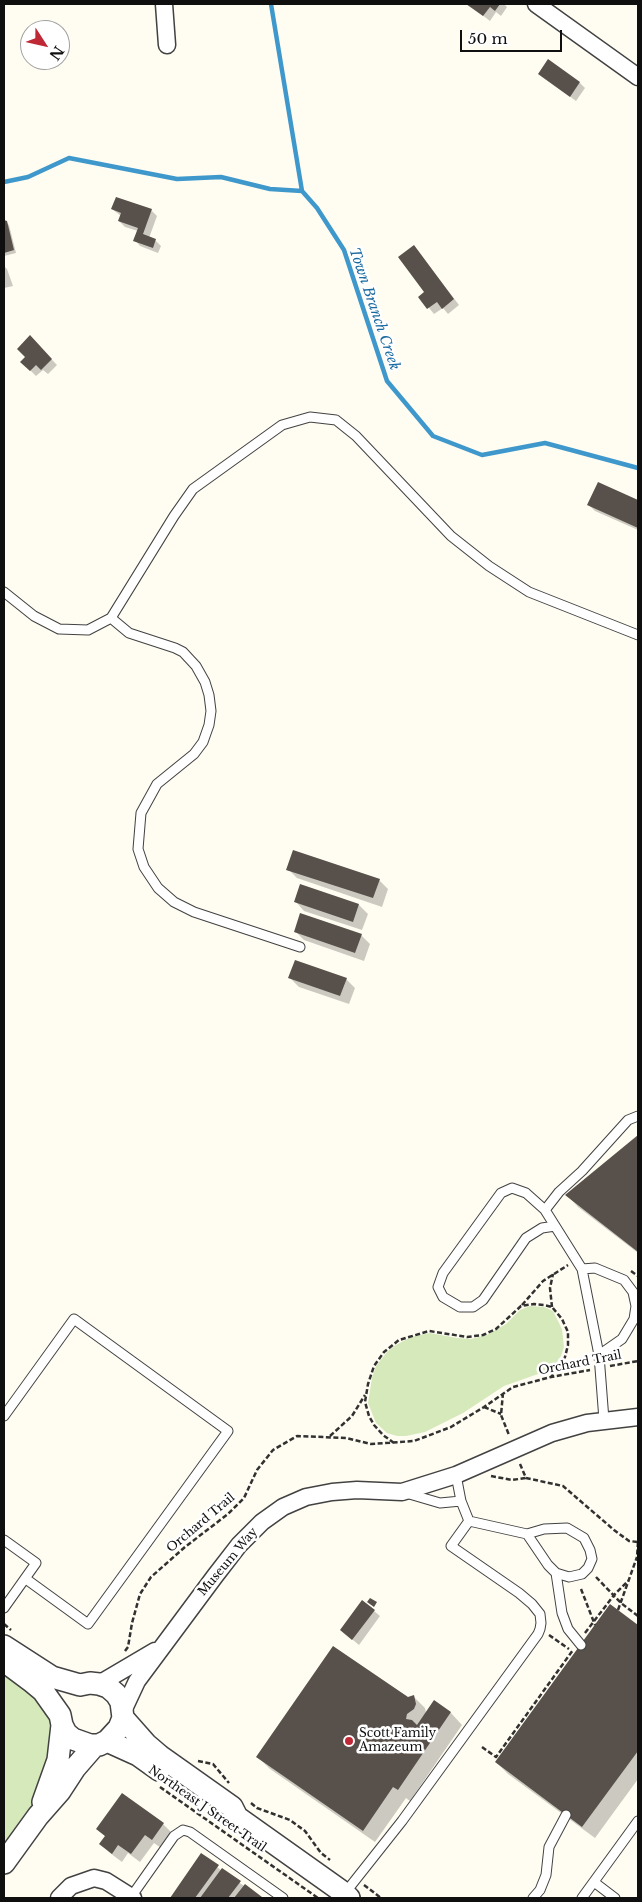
<!DOCTYPE html>
<style>
body{margin:0}
#map{position:relative;width:642px;height:1902px;overflow:hidden;background:#fffcf1;font-family:"Libre Baskerville",serif}
canvas{display:block}
.frame{position:absolute;inset:0;border:5px solid #0f0f0f;pointer-events:none}
.north{position:absolute;left:20px;top:20px;width:50px;height:50px;box-sizing:border-box;background:#fff;border:1px solid #9f9f9f;border-radius:50%;rotate:125deg;font-size:14px;font-weight:700;line-height:20px;text-align:center;color:#0f0f0f}
.north::after{content:'';display:block;margin:auto;width:18px;height:22px;background:#be2935;clip-path:polygon(50% 0,100% 100%,50% 72%,0 100%)}
.scale{position:absolute;left:460px;top:30px;width:102px;height:22px;box-sizing:border-box;border:2px solid #0f0f0f;border-top:0;padding-left:6px;font-size:15px;line-height:18px;white-space:nowrap;color:#0f0f0f;-webkit-text-stroke:4px #fff;paint-order:stroke}
</style>
<div id="map">
<canvas width="642" height="1902"></canvas>
<div class="frame"></div>
<div class="north">N</div>
<div class="scale">50 m</div>
</div>
<script>
const ctx = document.querySelector('canvas').getContext('2d');
ctx.lineJoin = 'round';
function paint(path, color) {
  ctx.fillStyle = color;
  ctx.fill(path, 'evenodd');
}
function shape(rows) {
  const path = new Path2D();
  for (const r of rows) {
    path.moveTo(r[0], r[1]);
    for (let i = 2; i < r.length; i += 2) path.lineTo(r[i], r[i + 1]);
  }
  return path;
}
function trace(path, color, width, dash) {
  ctx.strokeStyle = color;
  ctx.lineWidth = width;
  ctx.lineCap = dash ? 'butt' : 'round';
  ctx.setLineDash(dash || []);
  ctx.stroke(path);
}
function drawText(font, color, halo, rows, align = 'center') {
  ctx.font = font + ' "Libre Baskerville",serif';
  ctx.lineWidth = 5;
  ctx.setLineDash([]);
  ctx.textBaseline = 'middle';
  ctx.strokeStyle = halo;
  ctx.fillStyle = color;
  for (const [text, x, y, turn = 0] of rows) {
    ctx.save();
    ctx.translate(x, y);
    ctx.rotate((+turn || 0) * Math.PI / 180);
    ctx.textAlign = isNaN(turn) ? turn : align;
    if (halo) ctx.strokeText(text, 0, 0);
    ctx.fillText(text, 0, 0);
    ctx.restore();
  }
}
paint(shape([
 [530,1306,544,1307,553,1311,562,1329,564,1347,561,1356,552,1369,504,1386,463,1413,425,1432,406,1436,397,1436,387,1433,376,1423,368,1403,372,1378,376,1366,387,1352,394,1346,411,1337,430,1333,457,1338,471,1339,487,1335,506,1324,520,1310],
 [4,1668,48,1710,55,1733,33,1807,4,1847]
]), '#d5e9bb');
paint(shape([
 [468,4,504,4,507,7,501,16,496,12,490,21],
 [540,74,580,83,585,88,576,101],
 [112,209,151,210,157,216,149,238,155,240,161,246,158,253,140,246,135,240,138,231,125,227,119,221,121,216],
 [4,220,9,225,16,253,4,256],
 [414,246,459,305,448,314,443,308,434,314,420,297,426,292],
 [4,266,7,269,13,286,4,288],
 [30,337,57,365,48,374,43,370,36,376,22,362,27,357],
 [598,484,638,501,638,530,595,511,589,505],
 [288,869,379,880,388,889,382,907,297,878],
 [296,902,359,905,368,914,362,930,304,911],
 [295,931,361,935,370,944,364,961,304,940],
 [290,978,346,979,355,988,349,1004,299,987],
 [638,1136,638,1253,578,1207,567,1195],
 [611,1606,638,1626,638,1779,595,1838,508,1774,496,1762],
 [374,1611,380,1616,359,1645,341,1630],
 [413,1696,425,1708,426,1713,434,1701,451,1713,462,1725,410,1801,406,1798,375,1842,270,1769,258,1757],
 [163,1824,172,1833,161,1848,154,1843,140,1862,128,1853,122,1862,110,1853,101,1844,106,1837,98,1829],
 [201,1854,222,1871,262,1898,171,1898]
]), '#0003');
trace(shape([
 [271,4,302,191,317,208,344,250,387,381,433,436,482,455,545,443,638,468],
 [4,182,28,177,69,158,177,179,221,177,270,189,302,191]
]), '#3f98cb', 4.5);
paint(shape([
 [466,4,500,4,495,11,490,7,483,16],
 [548,59,580,82,570,97,538,74],
 [116,197,152,209,143,234,156,239,153,248,133,241,138,228,118,221,121,213,111,209],
 [4,220,7,221,14,250,4,253],
 [414,245,454,299,442,309,437,302,427,309,418,297,424,292,398,257],
 [30,335,52,359,41,370,36,365,30,371,20,362,25,357,17,349],
 [598,482,638,500,638,528,587,505],
 [293,850,380,879,373,898,286,870],
 [300,884,359,904,353,922,294,902],
 [300,913,362,934,355,953,294,932],
 [295,960,347,978,340,996,288,978],
 [638,1135,638,1252,565,1195],
 [370,1598,377,1602,374,1607,367,1602],
 [362,1600,375,1610,352,1640,340,1630],
 [610,1604,638,1625,638,1751,582,1827,495,1762],
 [333,1646,408,1697,414,1695,416,1704,414,1709,407,1714,406,1719,412,1720,417,1725,434,1700,451,1712,398,1790,393,1787,363,1831,256,1757],
 [122,1793,164,1823,152,1840,145,1835,131,1854,118,1845,112,1854,99,1844,105,1836,96,1829],
 [201,1853,219,1865,195,1898,170,1898],
 [222,1868,241,1881,228,1898,200,1898],
 [245,1884,262,1897,261,1898,234,1898]
]), '#58504b');
const service = shape([
 [4,592,34,616,59,629,88,630,111,618,174,516,193,489,282,425,310,417,336,420,356,436,451,536,489,566,529,592,638,635],
 [111,618,129,633,175,648,183,652,196,666,205,682,209,695,211,711,209,725,203,742,194,754,157,784,141,813,138,849,144,867,158,888,174,902,194,912,300,947],
 [545,1210,559,1192,582,1171,628,1120,638,1116],
 [555,1226,542,1228,526,1238,483,1300,473,1307,460,1307,443,1297,438,1287,443,1273,501,1193,512,1188,526,1193,545,1210,582,1269],
 [599,1355,582,1269,595,1268,624,1280,633,1292,636,1306,634,1319,622,1339,599,1355,604,1420],
 [4,1416,74,1319,228,1431,88,1624,26,1579],
 [406,1493,440,1503,461,1501],
 [469,1521,527,1534,544,1529,567,1528,584,1538,590,1550,592,1559,588,1568,582,1574,569,1577,556,1573,548,1565,527,1534],
 [4,1540,36,1563,4,1608],
 [556,1573,562,1613,568,1629,581,1645],
 [594,1882,615,1898],
 [345,1893,402,1821,538,1634,540,1629,541,1623,540,1614,532,1604,519,1593,451,1546,469,1521,461,1501,456,1475],
 [131,1897,174,1836,183,1830,190,1832,283,1898],
 [533,1898,540,1890,546,1875,549,1847,566,1815],
 [582,1898,638,1821]
]);
const minor = shape([
 [164,4,167,45],
 [536,4,638,77],
 [99,1684,155,1651],
 [123,1711,137,1681,215,1576,239,1545,262,1522,283,1507,306,1497,332,1492,357,1490,402,1492,456,1475,552,1433,587,1423,638,1417],
 [59,1898,71,1886,94,1878,106,1881,133,1898]
]);
const tertiary = shape([
 [4,1646,52,1677,80,1685,90,1683,99,1684,108,1687,116,1694,121,1702,123,1718,119,1728,107,1741,99,1745,90,1745,73,1739,66,1733,62,1725,60,1715,43,1691,31,1681,4,1661],
 [123,1718,146,1744,160,1756,232,1807,237,1817,344,1893,349,1898],
 [107,1741,138,1755,159,1770],
 [43,1802,58,1760,62,1725],
 [4,1863,38,1816,60,1791,75,1768,95,1745]
]);
trace(service, '#424242', 11);
trace(minor, '#424242', 19);
trace(tertiary, '#424242', 24);
trace(shape([
 [631,1271,638,1276],
 [522,1305,543,1281,568,1265],
 [552,1307,550,1288,553,1274],
 [610,1366,638,1361],
 [503,1393,501,1415,509,1435],
 [484,1407,501,1414],
 [330,1436,352,1416,365,1395],
 [394,1443,383,1435,374,1425,369,1416,365,1402,368,1384,374,1366,384,1352,399,1340,429,1331,467,1337,483,1335,496,1329,521,1306,534,1304,544,1305,552,1307,562,1319,568,1332,568,1345,565,1357,551,1377],
 [520,1464,526,1478,563,1486,614,1530,629,1541,638,1542],
 [491,1476,512,1480,526,1478],
 [638,1542,637,1557,638,1558],
 [596,1577,621,1603,638,1616],
 [581,1589,595,1625],
 [618,1610,637,1557],
 [4,1624,11,1630],
 [585,1633,614,1595,629,1580],
 [549,1635,569,1649],
 [125,1651,128,1647,132,1623,140,1594,151,1577,185,1547,228,1514,244,1498,257,1470,273,1450,297,1436,346,1438,371,1444,414,1441,451,1427,484,1407,513,1387,551,1377,590,1370],
 [482,1747,496,1757,573,1650],
 [198,1761,213,1764,229,1783],
 [160,1787,318,1898],
 [251,1803,257,1808,290,1820,305,1831,321,1853,330,1860],
 [364,1885,381,1898]
]), '#313131', 2.5, [5, 2.5]);
trace(service, '#fff', 9);
trace(minor, '#fff', 16);
trace(tertiary, '#fff', 21);
for (const [x, y, r, color] of [
 [349,1741,5,"#be2935"]
]) {
  const dot = new Path2D();
  dot.arc(x, y, r, 0, 2 * Math.PI);
  ctx.fillStyle = color;
  ctx.fill(dot);
  trace(dot, '#fff', 2);
}
drawText('12px', '#0f0f0f', '#fff', [
 ["Orchard Trail",580,1363,-11],
 ["Orchard Trail",201,1523,-40],
 ["Museum Way",228,1562,-50],
 ["Northeast J Street Trail",207,1809,35]
]);
drawText('12px', '#0f0f0f', '#fff', [
 ["Scott Family",359,1734],
 ["Amazeum",359,1748]
], 'left');
drawText('italic 14px', '#196aa0', '#fff', [
 ["Town Branch Creek",374,309,71]
]);
</script>
